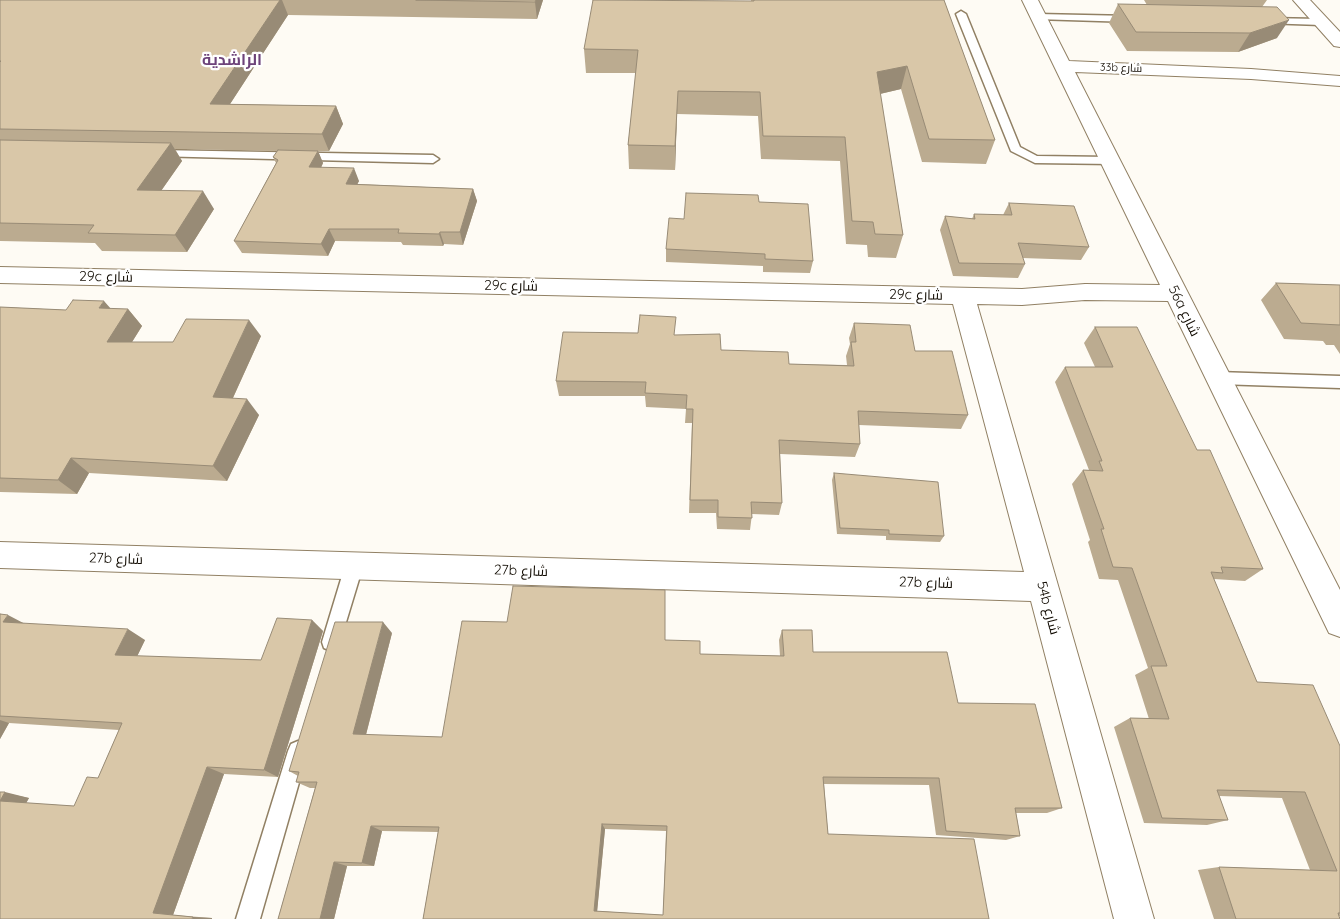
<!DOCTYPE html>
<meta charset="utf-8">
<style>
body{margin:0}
canvas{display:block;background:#fefbf4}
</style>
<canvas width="1340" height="919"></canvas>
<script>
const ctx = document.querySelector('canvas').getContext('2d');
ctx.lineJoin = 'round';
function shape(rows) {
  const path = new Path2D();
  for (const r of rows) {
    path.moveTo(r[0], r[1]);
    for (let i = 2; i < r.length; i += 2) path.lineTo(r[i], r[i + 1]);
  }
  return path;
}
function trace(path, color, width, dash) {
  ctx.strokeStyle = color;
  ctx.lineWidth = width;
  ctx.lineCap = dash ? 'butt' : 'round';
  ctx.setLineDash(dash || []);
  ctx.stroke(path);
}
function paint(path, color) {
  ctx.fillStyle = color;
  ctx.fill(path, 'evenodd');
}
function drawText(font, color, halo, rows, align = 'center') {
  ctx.font = font + ' Quicksand,Cairo,sans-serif';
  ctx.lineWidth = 4.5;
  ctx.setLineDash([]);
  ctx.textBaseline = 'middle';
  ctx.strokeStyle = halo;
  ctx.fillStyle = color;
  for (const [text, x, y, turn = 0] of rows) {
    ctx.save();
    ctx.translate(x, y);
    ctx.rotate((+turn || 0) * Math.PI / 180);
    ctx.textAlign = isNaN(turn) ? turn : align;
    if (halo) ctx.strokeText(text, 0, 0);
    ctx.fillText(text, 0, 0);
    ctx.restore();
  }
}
const service = shape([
 [961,11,966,14,1020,147,1037,156,1109,157,1113,158,1115,161,1113,164,1035,163,1011,151,956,14,961,11],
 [1038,14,1131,16,1136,19,1131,22,1035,19,1033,17,1038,14],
 [1266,18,1321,19,1326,22,1321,25,1263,23,1263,19,1266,18],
 [157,150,433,155,439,159,433,163,153,156,151,154,153,152,157,150],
 [1218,372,1340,376,1340,388,1218,384,1213,382,1210,378,1213,374,1218,372],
 [354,558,360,560,363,566,340,642,338,648,331,651,324,648,322,642,345,566,348,560,354,558],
 [298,741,305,744,308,751,260,919,236,919,288,751,291,744,298,741]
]);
const minor = shape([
 [1022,0,1038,0,1069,61,1251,69,1340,76,1340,86,1251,79,1075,72,1340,590,1340,637,1329,633,1168,301,1085,300,1022,305,977,304,1154,919,1114,919,1031,601,0,568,0,542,1024,572,953,304,0,283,0,267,1022,289,1085,284,1160,285,1022,0],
 [1293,0,1310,0,1340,32,1340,47,1334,46,1293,0]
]);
trace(service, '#918064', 3);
trace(minor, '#918064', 2);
paint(service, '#fff');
paint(minor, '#fff');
paint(shape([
 [0,0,543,0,537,19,288,15,230,104,336,106,343,124,329,151,318,151,323,163,321,168,359,181,357,184,473,189,477,201,463,245,444,244,443,246,403,245,401,242,335,241,328,256,242,253,234,241,276,163,273,157,278,151,175,149,182,161,161,191,214,209,187,252,102,251,95,243,0,241],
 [751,0,944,0,995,140,986,164,922,162,901,89,880,94,903,235,896,258,868,257,867,245,846,244,840,161,761,159,758,116,677,114,675,170,629,169,628,145,636,73,586,73,584,49,751,1],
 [1144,0,1267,0,1262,7,1277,38,1238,52,1127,51,1109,23,1118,4,1147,5],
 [759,202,813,261,810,273,763,272,763,266,666,262,666,249,684,219],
 [1009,203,1089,247,1081,260,1022,258,1025,264,1018,278,953,276,940,230,945,216,972,219,974,214,1003,215],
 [1276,283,1340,285,1340,354,1334,345,1326,345,1323,341,1284,339,1261,300],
 [0,307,66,310,111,309,128,309,142,326,132,342,173,342,261,336,233,398,259,415,227,481,89,473,77,494,0,492],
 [854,323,915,351,968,415,961,429,859,425,860,444,855,457,780,454,782,503,779,515,752,514,750,530,717,529,716,513,689,513,692,423,685,423,686,409,646,407,645,396,559,396,556,381,675,335,721,350,789,364,847,365,846,356,850,344,849,338],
 [1095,327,1197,450,1263,569,1245,581,1214,579,1257,682,1340,746,1340,916,1339,916,1340,919,1214,919,1198,870,1219,867,1310,870,1282,798,1219,796,1228,820,1207,825,1144,823,1114,727,1130,718,1149,719,1135,675,1148,668,1118,580,1099,579,1088,542,1090,540,1072,484,1083,470,1089,470,1055,382,1065,367,1095,367,1084,343],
 [834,473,944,536,940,542,886,540,886,536,837,534,832,480],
 [0,614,25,624,145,640,137,656,261,660,312,620,323,631,278,777,224,774,173,915,212,918,0,919,0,792,29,798,26,803,74,806,98,778,119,730,9,723,0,739],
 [782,630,813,652,958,703,1062,808,1047,813,1016,813,1020,836,1006,840,936,835,929,785,824,784,828,834,989,919,423,919,438,832,382,831,374,866,347,866,334,919,278,919,315,788,310,788,296,782,298,776,289,771,392,633,366,735,442,737,665,640,700,654,780,656,779,640],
 [605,829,666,831,663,915,597,911]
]), '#bbab90');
paint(shape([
 [280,0,282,0,288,15,219,121,210,104],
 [536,0,543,0,537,19,535,2],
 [1289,20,1277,38,1238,52,1250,33],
 [907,66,901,89,871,96,877,72],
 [678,91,677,114,675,170,675,146],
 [336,106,343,124,329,151,322,134],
 [171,143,182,161,149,208,137,190],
 [318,151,323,163,315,180,309,167],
 [354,168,359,181,351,197,346,184],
 [473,189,477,201,463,245,460,232],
 [203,191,214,209,187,252,175,235],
 [329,229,335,241,328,256,321,244],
 [440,232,444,244,443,246,439,234],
 [104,301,119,318,99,308],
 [128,309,142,326,122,358,107,342],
 [249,320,261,336,226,413,213,397],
 [247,399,259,415,227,481,213,466],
 [71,458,89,473,77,494,58,480],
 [8,615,29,626,3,622],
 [312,620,323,631,278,777,264,770],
 [383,622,392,633,364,742,353,734],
 [128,629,145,640,133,665,115,655],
 [0,720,9,723,0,739],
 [207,767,224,774,173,915,153,913],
 [5,792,29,798,24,807,0,801],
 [602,824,605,829,597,913,594,911],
 [371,826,382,831,374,866,362,863],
 [334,862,347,866,334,919,320,919],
 [193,917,212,918,212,919,192,919]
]), '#988b76');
const building = shape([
 [0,0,280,0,210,104,336,106,322,134,0,129,0,62,1,61,0,61,0,0],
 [416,0,536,0,535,2,416,0],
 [593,0,754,1,754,0,944,0,995,140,929,139,907,66,877,72,903,235,875,234,873,222,852,221,845,137,763,136,760,92,678,91,675,146,628,145,638,50,584,49,593,0],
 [1118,4,1277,7,1289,20,1250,33,1136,32,1118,4],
 [0,140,171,143,137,190,203,191,175,235,88,233,94,225,0,223,0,140],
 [278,150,318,151,309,167,354,168,346,184,473,189,460,232,440,232,439,234,398,233,399,229,329,229,321,244,234,241,278,160,273,157,278,150],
 [686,193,758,195,759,202,808,204,813,261,765,259,765,254,666,249,669,218,684,219,686,193],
 [1009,203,1074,206,1089,247,1018,243,1025,264,959,263,945,216,975,219,974,214,1012,215,1009,203],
 [1276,283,1340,285,1340,325,1301,323,1276,283],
 [73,300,104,301,99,308,128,309,107,342,173,342,186,319,249,320,213,397,247,399,213,466,71,458,58,480,0,478,0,307,66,310,73,300],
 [640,315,676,317,674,335,720,334,721,350,788,352,789,364,854,366,851,342,856,342,854,323,910,325,915,351,952,351,968,415,858,411,860,444,779,440,782,503,751,502,752,518,718,517,718,500,690,500,693,409,686,409,687,395,645,393,646,382,556,381,563,332,638,333,640,315],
 [1095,327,1137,327,1197,450,1210,450,1263,569,1221,567,1223,573,1211,572,1257,682,1313,685,1340,746,1340,913,1338,913,1340,919,1236,919,1219,867,1337,871,1305,792,1217,790,1228,820,1162,818,1130,718,1169,719,1151,666,1167,666,1132,568,1113,567,1101,529,1104,529,1083,470,1103,471,1099,461,1102,461,1065,367,1113,367,1095,327],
 [834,473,938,482,944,536,889,534,889,530,840,528,834,473],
 [513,586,665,590,665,640,700,641,700,654,784,656,782,630,812,630,813,652,947,652,958,703,1035,704,1062,808,1015,808,1020,836,946,831,939,778,823,777,828,834,974,839,989,919,423,919,439,827,371,826,362,863,334,862,320,919,278,919,317,782,296,782,299,772,289,771,335,622,383,622,353,734,442,737,462,621,507,622,513,586],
 [602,824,667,826,663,915,594,911,602,824],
 [0,614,8,615,3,622,128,629,115,655,261,660,277,618,312,620,264,770,207,767,153,913,193,917,192,919,0,919,0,792,5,792,0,801,74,806,87,777,98,778,122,723,0,716,0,614]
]);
paint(building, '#d9c7a8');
trace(building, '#988b76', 1);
drawText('11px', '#120c03', '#fff', [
 ["33b شارع",1121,68,2]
]);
drawText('14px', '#120c03', '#fff', [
 ["29c شارع",106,277,1],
 ["29c شارع",511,286,1],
 ["29c شارع",916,295,1],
 ["56a شارع",1184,311,64],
 ["27b شارع",116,559,2],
 ["27b شارع",521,571,2],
 ["27b شارع",926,583,2],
 ["54b شارع",1048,608,75]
]);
drawText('bold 16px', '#6d437a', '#fff', [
 ["الراشدية",232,60]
]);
</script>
